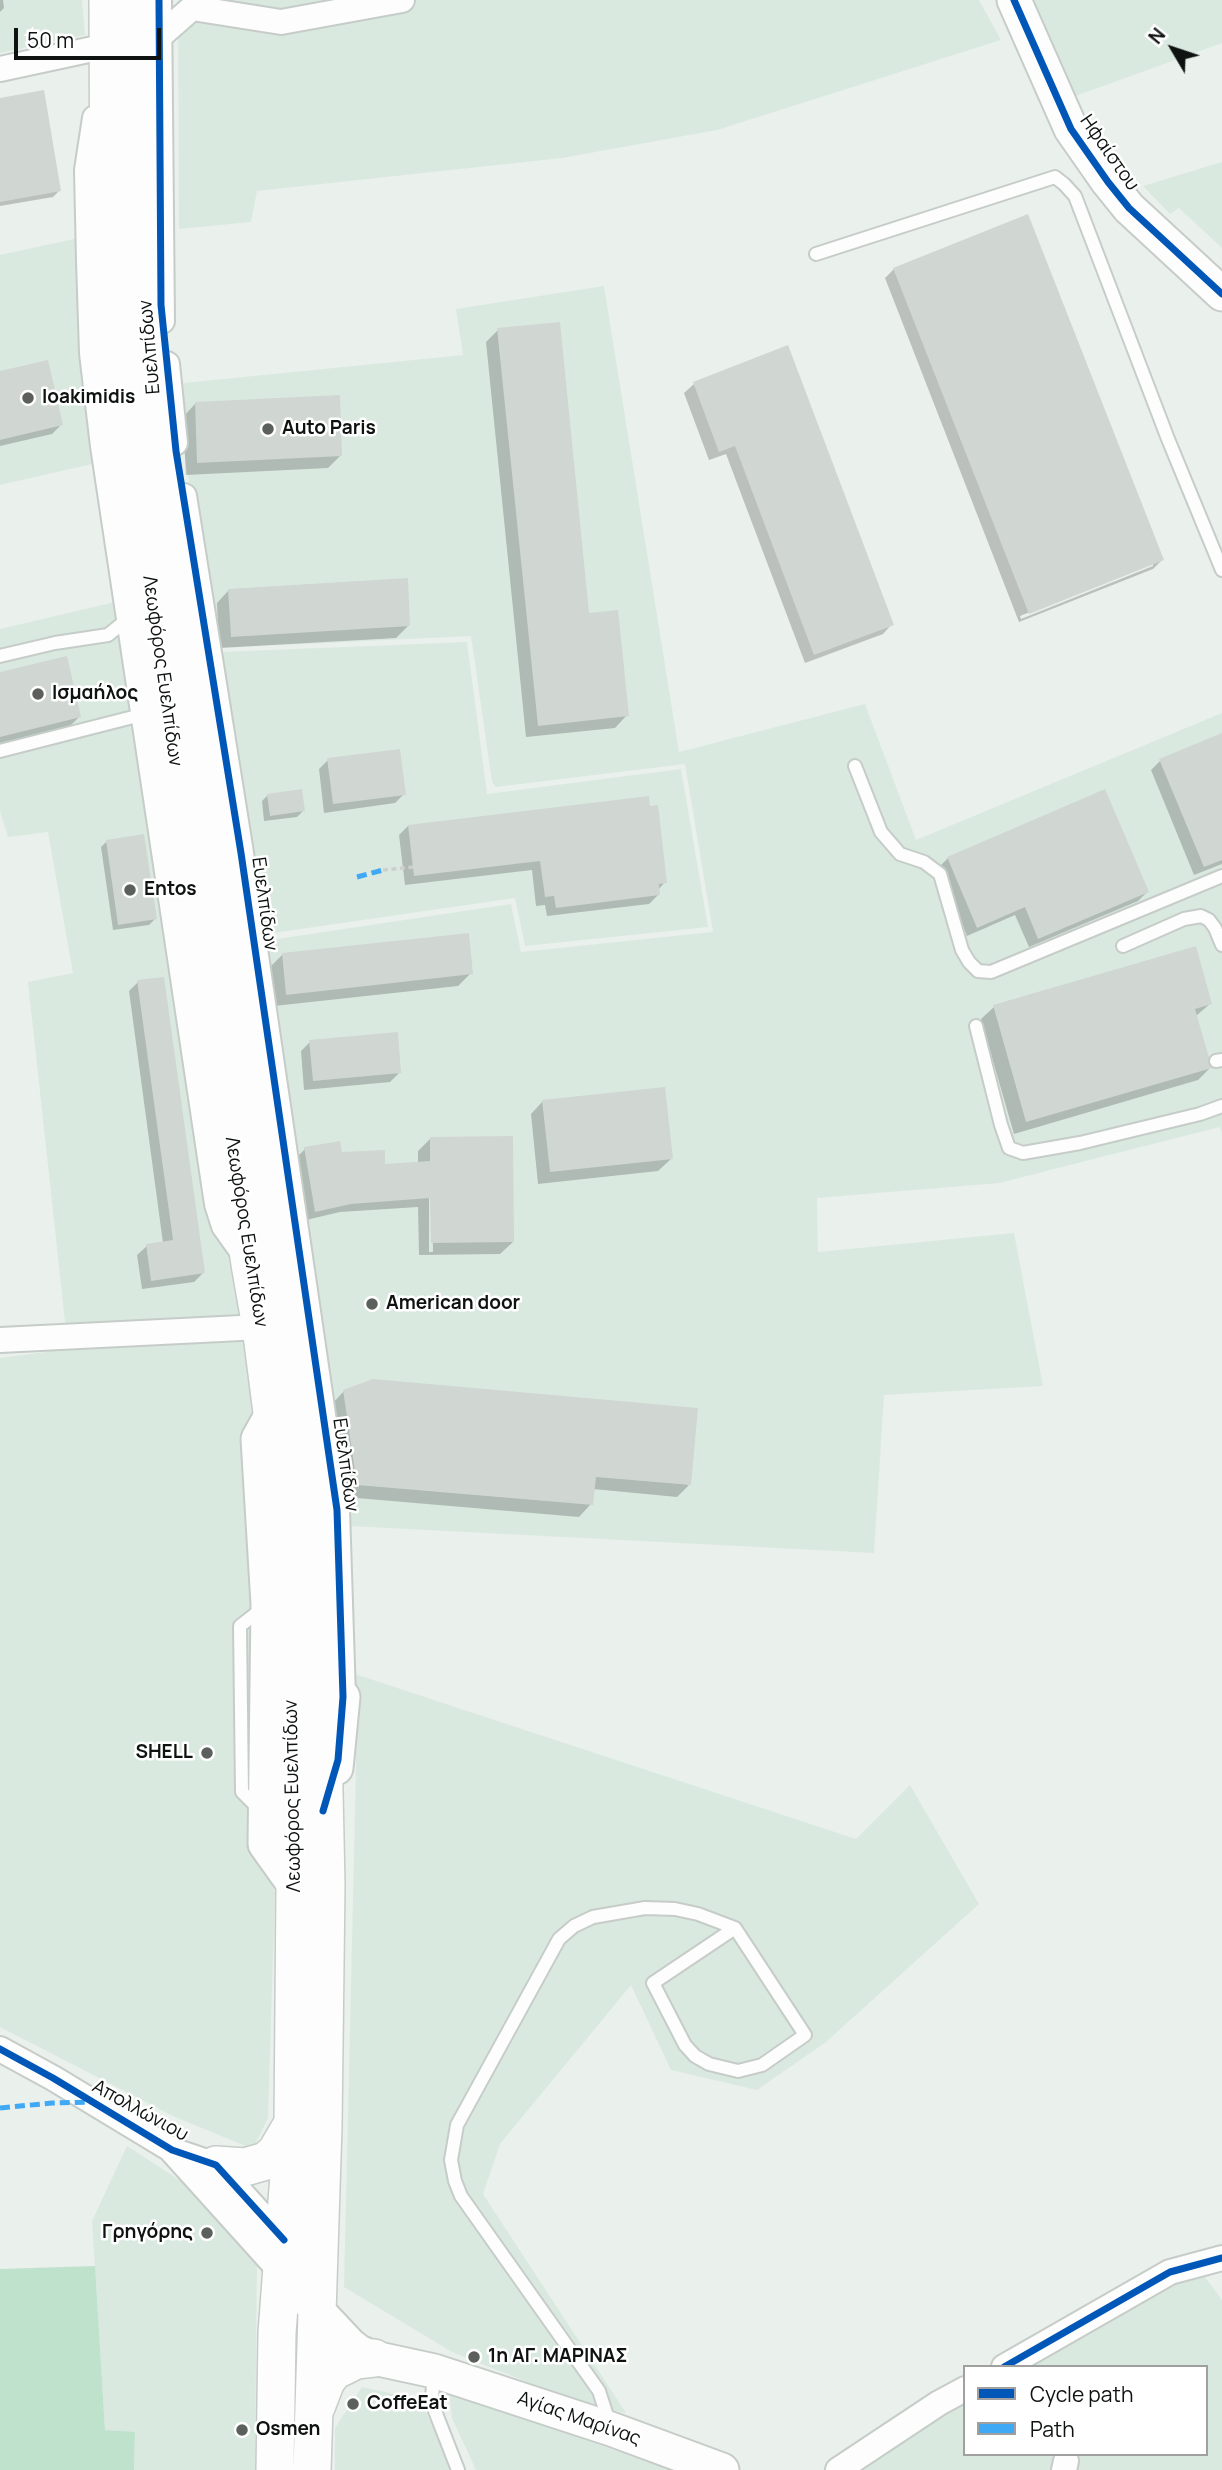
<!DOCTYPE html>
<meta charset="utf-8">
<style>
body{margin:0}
#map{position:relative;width:1222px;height:2470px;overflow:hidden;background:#eaf0ec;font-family:Manrope,sans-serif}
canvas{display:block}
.legend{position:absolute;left:963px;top:2365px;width:245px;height:91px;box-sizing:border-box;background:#fff;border:2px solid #9fa09f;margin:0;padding:9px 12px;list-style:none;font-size:21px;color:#0e1210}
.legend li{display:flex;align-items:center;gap:14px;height:35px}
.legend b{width:35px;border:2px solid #9fa09f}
.north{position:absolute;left:1138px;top:14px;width:70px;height:70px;-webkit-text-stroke:5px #fff;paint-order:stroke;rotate:309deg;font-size:19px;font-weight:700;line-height:28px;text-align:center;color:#0e1210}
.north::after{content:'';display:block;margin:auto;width:24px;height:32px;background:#0e1210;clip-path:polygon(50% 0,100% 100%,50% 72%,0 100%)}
.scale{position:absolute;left:14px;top:28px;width:147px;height:32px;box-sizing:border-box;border:4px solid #0e1210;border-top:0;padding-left:9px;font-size:21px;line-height:24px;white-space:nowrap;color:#0e1210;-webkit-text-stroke:5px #fff;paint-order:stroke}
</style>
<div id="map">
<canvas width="1222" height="2470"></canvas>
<ul class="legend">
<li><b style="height:9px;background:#0057b8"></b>Cycle path</li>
<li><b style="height:9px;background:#3fa9f5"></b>Path</li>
</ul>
<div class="north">N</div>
<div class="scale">50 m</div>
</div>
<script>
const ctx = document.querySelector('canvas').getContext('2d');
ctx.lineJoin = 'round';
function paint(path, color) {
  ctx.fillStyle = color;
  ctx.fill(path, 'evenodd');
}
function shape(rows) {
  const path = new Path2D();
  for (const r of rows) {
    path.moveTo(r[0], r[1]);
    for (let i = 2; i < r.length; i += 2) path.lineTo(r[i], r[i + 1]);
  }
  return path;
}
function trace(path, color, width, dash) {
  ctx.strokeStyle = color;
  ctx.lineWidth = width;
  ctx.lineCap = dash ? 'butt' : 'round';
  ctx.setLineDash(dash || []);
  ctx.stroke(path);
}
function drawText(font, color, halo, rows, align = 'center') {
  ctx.font = font + ' Manrope,sans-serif';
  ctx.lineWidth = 5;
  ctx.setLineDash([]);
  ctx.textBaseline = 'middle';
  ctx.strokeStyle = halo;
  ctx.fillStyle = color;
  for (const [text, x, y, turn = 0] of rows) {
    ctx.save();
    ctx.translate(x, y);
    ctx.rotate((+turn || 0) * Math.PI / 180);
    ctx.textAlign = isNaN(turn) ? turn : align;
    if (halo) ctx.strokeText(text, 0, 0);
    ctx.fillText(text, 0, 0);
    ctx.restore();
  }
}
paint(shape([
 [0,0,82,0,85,35,0,53],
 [178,0,979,0,1001,40,717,130,562,158,257,191,251,222,179,229],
 [1031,0,1222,0,1222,43,1073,97],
 [1222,162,1222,248,1179,208,1170,214,1143,186],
 [83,237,81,341,92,464,0,485,0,255],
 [604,286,679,752,865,704,916,840,1222,713,1222,1133,1220,1127,999,1183,817,1198,818,1252,1014,1233,1043,1386,884,1395,874,1553,330,1525,264,941,511,904,521,952,713,932,685,764,496,787,492,782,471,636,218,648,184,452,183,383,463,355,456,309],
 [119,601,257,1404,244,1434,261,1613,257,1853,275,1892,268,2118,253,2149,175,2117,0,2027,0,1358,68,1349,28,982,73,973,48,832,8,837,0,811,0,629],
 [467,642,487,794,681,769,708,927,525,946,515,898,266,934,255,854,222,652],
 [355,1674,856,1839,910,1785,979,1904,826,2042,757,2090,671,2070,631,1985,500,2144,483,2194,626,2413,580,2403,452,2352,344,2287,356,1770],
 [127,2146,203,2195,257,2256,255,2470,134,2470,135,2433,105,2430,92,2221],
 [1202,2273,1222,2300,1222,2470,860,2470,965,2400,965,2454,1206,2454,1206,2367,1024,2367,1079,2339,1163,2287],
 [362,2387,420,2400,453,2470,335,2470,335,2428],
 [449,2392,671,2470,476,2470,452,2418]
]), '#dae9e0');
paint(shape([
 [95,2266,105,2430,135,2432,134,2470,0,2470,0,2269]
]), '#bfe2cd');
paint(shape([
 [0,0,3,0,4,8,0,12],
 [0,100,59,191,53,197,0,206],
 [894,269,1162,560,1153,569,1019,622,885,278],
 [1153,562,1153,566,1021,619,1020,616],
 [498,330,588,615,627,715,615,728,526,737,486,342],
 [787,348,892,624,883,634,805,663,726,454,709,460,684,393,694,384],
 [0,373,61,425,52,434,0,446],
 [195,404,340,456,328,468,186,475,183,417],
 [229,590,408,626,396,638,219,648,217,603],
 [0,674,79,717,70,726,0,743],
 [1222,735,1222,864,1194,875,1151,770,1160,761],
 [328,760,404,794,395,803,324,813,319,769],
 [268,795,303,811,297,817,264,821,262,801],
 [408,826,665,882,658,890,658,895,649,904,547,916,545,905,536,906,532,870,405,885,399,835],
 [106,842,155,919,149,925,113,930,101,847],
 [948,858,1147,892,1138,901,1029,947,1015,915,967,936,939,867],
 [282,955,471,973,458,986,274,1006,270,967],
 [138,982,203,1273,194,1282,142,1289,137,1255,147,1246,163,1243,129,991],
 [1211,1003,1196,1016,1210,1068,1198,1080,1014,1134,981,1019,994,1007],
 [310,1042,399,1073,390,1082,304,1090,301,1051],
 [543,1101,671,1159,658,1171,538,1184,531,1114],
 [430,1139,513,1242,500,1254,419,1255,418,1207,340,1212,306,1220,296,1158,305,1149,340,1154,384,1166,418,1164,418,1151],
 [429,1184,432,1184,433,1252,429,1252],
 [344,1391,689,1485,677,1497,593,1489,591,1504,579,1517,345,1497,332,1404]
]), '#0003');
paint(shape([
 [44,90,61,191,0,202,0,98],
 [1028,214,1164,560,1029,614,893,268],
 [560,322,589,613,618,610,629,716,538,726,497,328],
 [788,345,894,625,814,655,735,446,719,452,693,382],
 [48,360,63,425,0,440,0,371],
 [340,395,342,456,197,463,195,402],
 [408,578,410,626,231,637,228,589],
 [67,656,81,717,0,737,0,672],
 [1222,733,1222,860,1204,867,1159,759],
 [400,749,406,795,333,804,327,758],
 [302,789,305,811,270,816,267,794],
 [1105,789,1149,892,1038,939,1025,907,977,928,947,857],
 [649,796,650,806,658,805,667,883,659,884,660,895,556,908,554,896,545,897,540,861,414,876,408,825],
 [144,834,157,919,118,925,106,840],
 [469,933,473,974,286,995,282,953],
 [1196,946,1212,1004,1195,1009,1212,1068,1026,1122,993,1005],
 [164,977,205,1273,151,1281,146,1244,173,1240,137,980],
 [398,1032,401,1073,313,1081,309,1040],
 [665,1087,673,1159,550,1172,542,1100],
 [513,1136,514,1242,431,1243,430,1198,351,1204,315,1212,304,1147,340,1141,342,1152,385,1150,385,1164,430,1161,430,1137],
 [373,1379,698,1408,691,1485,596,1477,593,1505,357,1485,343,1390]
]), '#d0d6d2');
const lane = shape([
 [816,254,1055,177,1064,184,1075,196,1168,439,1222,570],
 [0,656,55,643,108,635,130,617],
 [0,751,145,714],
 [855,766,881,832,900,854,924,862,940,874,962,950,969,962,978,971,991,972,1222,876],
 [1123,946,1184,919,1201,916,1209,920,1215,928,1222,945],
 [976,1026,1001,1125,1009,1148,1023,1153,1080,1143,1200,1114,1222,1106],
 [1216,1061,1222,1060],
 [260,1810,242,1792,240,1626,263,1608],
 [434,2374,432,2397,435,2411,458,2470],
 [610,2425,599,2391,461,2196,455,2181,451,2160,457,2125,559,1939,574,1926,593,1917,645,1908,675,1909,698,1914,735,1928,805,2035,762,2065,738,2071,709,2064,695,2056,685,2045,653,1983,735,1928]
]);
const street = shape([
 [159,0,162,321],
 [159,37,192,8,281,22,402,0],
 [0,69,107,46,105,61],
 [95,118,87,170,89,261,92,353,103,446,217,1204,224,1226,244,1254],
 [167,364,175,443],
 [184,496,241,853,337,1510,343,1697,329,1699],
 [0,1340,261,1327],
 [0,2049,53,2078,172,2150,216,2165,284,2240],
 [172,2151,282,2273],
 [1004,2367,1170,2272,1222,2258],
 [838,2470,939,2403,965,2389],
 [1064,2470,1066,2461]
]);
const secondary = shape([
 [1014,0,1071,129,1108,182,1129,208,1222,294],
 [268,1421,258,1439,268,1604,265,1844,295,1886],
 [336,1768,343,1697],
 [282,2273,350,2345,359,2352,374,2358,434,2371,611,2429,722,2470]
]);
const primary = shape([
 [108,0,109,253,123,417,250,1264,261,1327,285,1514,292,1669,295,1886,294,2004,293,2123,277,2333,275,2470],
 [138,0,137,154,139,252,153,410,297,1369,315,1512,322,1699,326,1884,323,2126,312,2470],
 [216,2165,245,2167,266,2161,276,2152,293,2123],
 [316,2407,326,2381,334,2371,356,2360,374,2358]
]);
trace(lane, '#c6ccc8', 16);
trace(street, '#c6ccc8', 28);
trace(secondary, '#c6ccc8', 37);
trace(primary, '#c6ccc8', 40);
trace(shape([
 [383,870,413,867]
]), '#cdd0ce', 3.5, [5, 3.5]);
trace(lane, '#fcfdfc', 12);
trace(street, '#fcfdfc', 24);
trace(secondary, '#fcfdfc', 33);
trace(primary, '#fcfdfc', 37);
trace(shape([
 [357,877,383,870],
 [0,2108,52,2103,90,2102]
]), '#3fa9f5', 5, [10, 5]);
trace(shape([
 [159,0,161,305,176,451,241,853,337,1510,343,1697,338,1760,323,1811],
 [1014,0,1071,129,1108,182,1129,208,1222,294],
 [0,2049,53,2078,172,2150,216,2165,284,2240],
 [1004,2367,1170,2272,1222,2258]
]), '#0057b8', 7);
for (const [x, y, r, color] of [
 [28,398,7,"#5b605d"],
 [268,429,7,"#5b605d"],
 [38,694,7,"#5b605d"],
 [130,890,7,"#5b605d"],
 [372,1304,7,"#5b605d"],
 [207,1753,7,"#5b605d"],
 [207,2233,7,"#5b605d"],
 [474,2357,7,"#5b605d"],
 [353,2404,7,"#5b605d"],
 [242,2430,7,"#5b605d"]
]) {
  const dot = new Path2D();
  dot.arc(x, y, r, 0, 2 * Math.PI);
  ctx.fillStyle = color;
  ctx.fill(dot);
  trace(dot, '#fff', 2.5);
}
drawText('19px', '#0e1210', '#fff', [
 ["Ηφαίστου",1109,153,55],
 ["Ευελπίδων",150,347,-95],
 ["Λεωφόρος Ευελπίδων",162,671,82],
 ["Ευελπίδων",264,904,82],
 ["Λεωφόρος Ευελπίδων",246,1232,81],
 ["Ευελπίδων",345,1465,82],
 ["Λεωφόρος Ευελπίδων",293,1796,-91],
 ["Απολλώνιου",140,2111,29],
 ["Αγίας Μαρίνας",579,2419,19]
]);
drawText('bold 19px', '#0e1210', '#fff', [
 ["Ioakimidis",42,398],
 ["Auto Paris",282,429],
 ["Ισμαήλος",52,694],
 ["Entos",144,890],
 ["American door",386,1304],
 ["SHELL",193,1753,"right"],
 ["Γρηγόρης",193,2233,"right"],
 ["1η ΑΓ. ΜΑΡΙΝΑΣ",488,2357],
 ["CoffeEat",367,2404],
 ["Osmen",256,2430]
], 'left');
</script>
